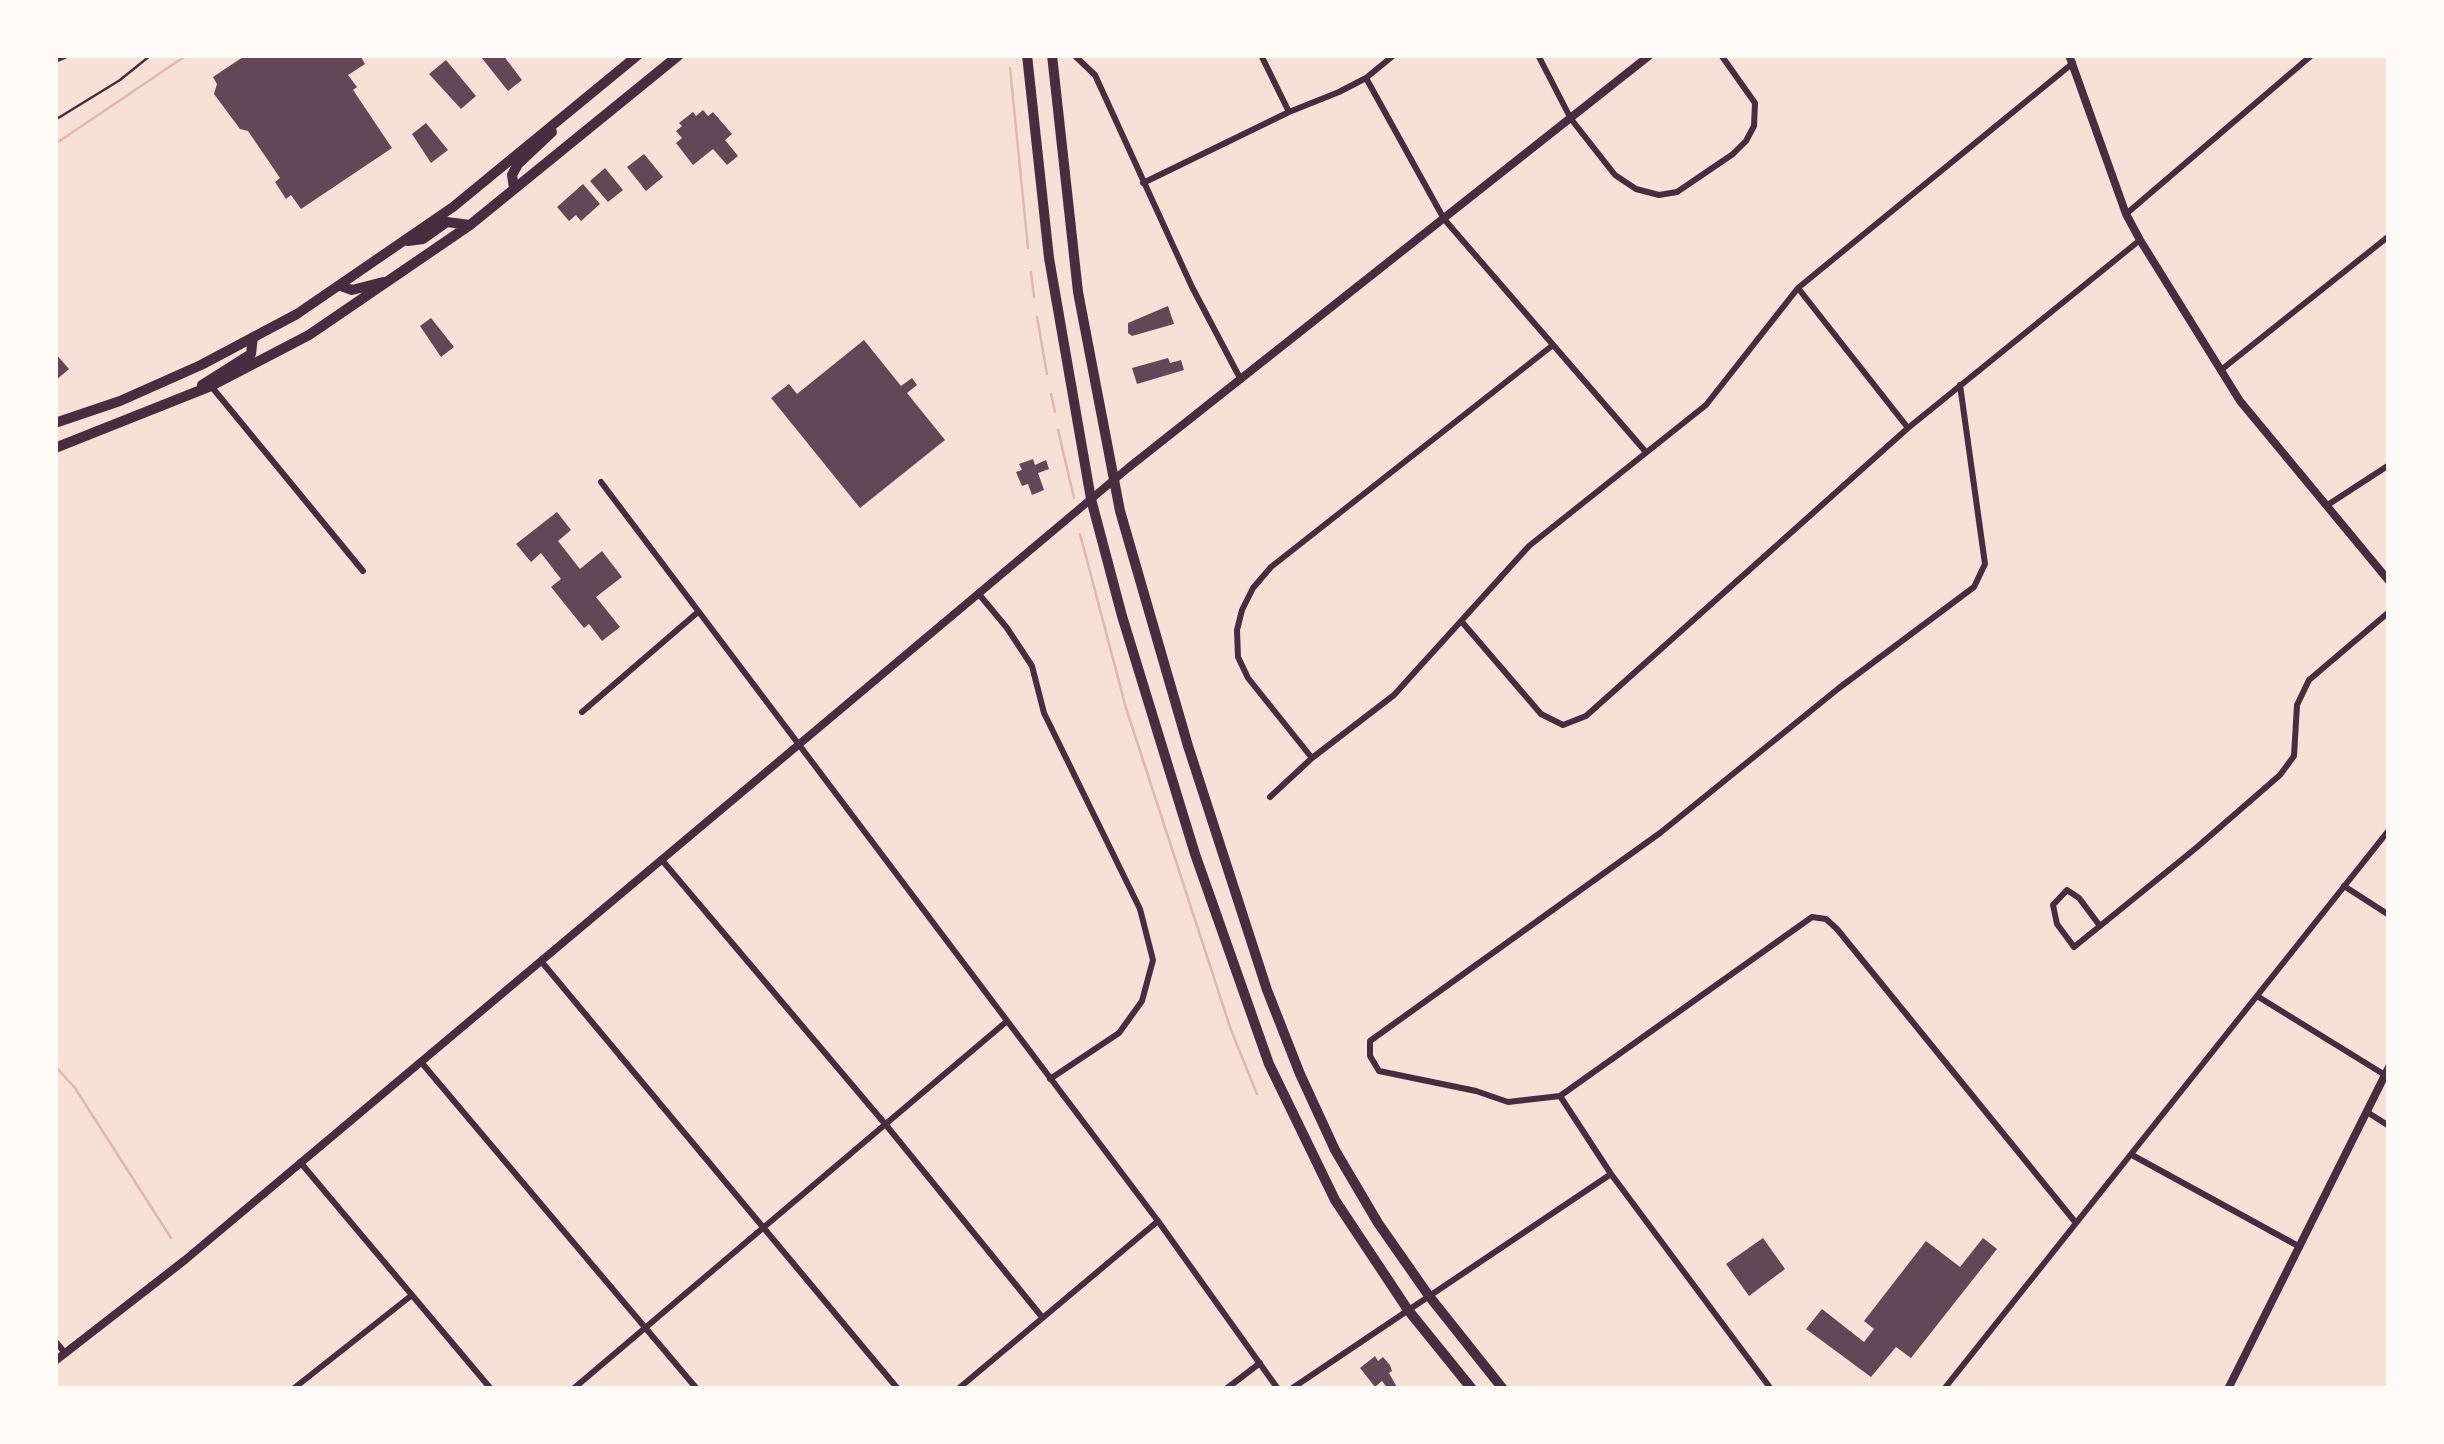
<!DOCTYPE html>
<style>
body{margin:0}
#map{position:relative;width:2444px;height:1444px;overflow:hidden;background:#f7e1d7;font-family:"IBM Plex Sans",sans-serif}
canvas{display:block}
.frame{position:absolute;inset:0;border:58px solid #fffaf5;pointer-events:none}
</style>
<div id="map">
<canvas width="2444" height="1444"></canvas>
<div class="frame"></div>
</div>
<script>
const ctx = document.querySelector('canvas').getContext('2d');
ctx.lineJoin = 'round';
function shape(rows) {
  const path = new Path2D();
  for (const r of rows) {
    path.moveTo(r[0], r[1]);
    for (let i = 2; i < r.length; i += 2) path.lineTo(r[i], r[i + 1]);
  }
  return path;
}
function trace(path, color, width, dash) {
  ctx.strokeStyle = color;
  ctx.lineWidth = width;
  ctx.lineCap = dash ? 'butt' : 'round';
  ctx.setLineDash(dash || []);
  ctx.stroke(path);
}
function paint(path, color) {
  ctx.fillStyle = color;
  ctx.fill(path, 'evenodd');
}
trace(shape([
 [1010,68,1028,248],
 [55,144,187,55],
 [1031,272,1034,297],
 [1037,317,1047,374],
 [1051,394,1055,412],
 [1058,430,1074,498],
 [1080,534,1126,708,1231,1030,1257,1094],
 [55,1066,75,1088,171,1238]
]), '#dcb8b0', 2.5);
paint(shape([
 [246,55,360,55,365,64,348,75,357,87,353,90,392,148,301,209,291,195,286,199,275,182,280,178,248,131,240,129,214,94,217,84,213,77],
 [484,55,503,55,522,80,508,91,481,57],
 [446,60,476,96,461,109,429,74],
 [703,110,708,116,713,112,732,134,725,140,738,156,727,165,713,149,693,165,676,143,682,138,676,131,682,126,679,123,693,112,696,116],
 [426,123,448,150,431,163,412,134],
 [644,154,663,177,646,191,627,167],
 [605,168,623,190,608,202,590,181],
 [583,184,600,204,581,221,576,215,569,221,557,207],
 [1168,306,1174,324,1132,336,1128,333,1128,323],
 [431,318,454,347,441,357,420,326],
 [864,340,901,386,912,378,917,385,907,393,945,440,860,508,771,398,789,384,797,394],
 [55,353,69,369,55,381],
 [1168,358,1170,363,1181,360,1184,370,1137,384,1132,368],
 [1033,459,1035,465,1046,460,1049,469,1038,473,1044,490,1032,495,1028,484,1022,486,1016,472,1022,470,1019,464],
 [557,512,571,530,558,541,580,569,602,551,622,577,596,597,620,627,602,641,589,624,584,628,551,587,561,579,541,553,531,562,516,544],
 [1763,1238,1785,1269,1749,1296,1726,1264],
 [1983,1238,1997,1249,1911,1358,1896,1347,1871,1377,1806,1329,1822,1309,1864,1342,1874,1329,1864,1321,1926,1241,1960,1267],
 [1375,1356,1378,1361,1383,1357,1390,1365,1392,1371,1389,1373,1398,1389,1388,1389,1382,1381,1375,1387,1360,1368]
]), '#644757');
trace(shape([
 [55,120,120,80,151,55]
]), '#4a2c40', 2.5);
trace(shape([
 [1074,55,1095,75,1192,287,1241,380],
 [1261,55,1289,112],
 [1538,55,1571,119,1615,175,1636,189,1659,195,1677,192,1733,154,1746,141,1754,126,1755,103,1721,55],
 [55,60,67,55],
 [1366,78,1444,219,1645,451],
 [1143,183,1289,112,1339,92,1366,78,1394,55],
 [2126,214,2312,55],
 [1798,288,1908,428],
 [2221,370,2389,236],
 [1960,385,1985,564,1974,587,1839,688,1660,833,1370,1041,1370,1056,1379,1071,1476,1091,1508,1102,1560,1096,1812,917,1826,919,1837,929,2076,1223],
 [211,386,363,571],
 [601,482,1158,1221,1278,1389],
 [2326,506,2389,465],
 [978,593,1007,628,1032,666,1044,713,1140,909,1153,960,1142,1001,1119,1033,1050,1079],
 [1462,622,1541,714,1563,725,1586,716,1908,428,2140,240],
 [582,712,698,612],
 [1312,758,1248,678,1238,657,1237,630,1242,610,1253,588,1271,567,1553,345],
 [1270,797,1312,758,1394,695,1529,546,1706,405,1798,288,2073,63],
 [661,859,886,1125,1042,1317],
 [2344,886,2389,915],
 [2100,926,2079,898,2067,890,2053,905,2057,924,2074,947,2100,926,2196,848,2280,775,2294,756,2297,705,2309,680,2389,612],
 [541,961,898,1389],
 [2257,996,2385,1075],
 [421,1062,697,1389],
 [1560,1096,1611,1174,1771,1389],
 [2367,1112,2389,1126],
 [2132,1155,2300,1247],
 [300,1162,491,1389],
 [55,1341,65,1353],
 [293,1389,412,1295],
 [573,1389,1006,1022],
 [958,1389,1158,1221],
 [1226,1389,1260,1363],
 [1291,1389,1611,1174],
 [1944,1389,2389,830]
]), '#4a2c40', 6);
trace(shape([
 [2069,55,2126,214,2140,240,2240,401,2389,581],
 [55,1361,185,1260,1128,468,1650,55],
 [2228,1389,2389,1067]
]), '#4a2c40', 8);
trace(shape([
 [514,188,512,175,518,164,552,132],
 [408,241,423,239,447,222,470,225],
 [341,286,352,290,383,282],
 [202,385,251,354,253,337],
 [55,423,120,401,201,365,297,314,453,207,638,55],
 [55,448,211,386,309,335,470,225,679,55]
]), '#4a2c40', 10);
trace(shape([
 [1027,55,1049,258,1091,499,1122,616,1195,854,1269,1064,1335,1200,1408,1310,1472,1389],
 [1052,55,1078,292,1120,511,1188,746,1267,990,1300,1074,1335,1150,1378,1223,1429,1296,1503,1389]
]), '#4a2c40', 10);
</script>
